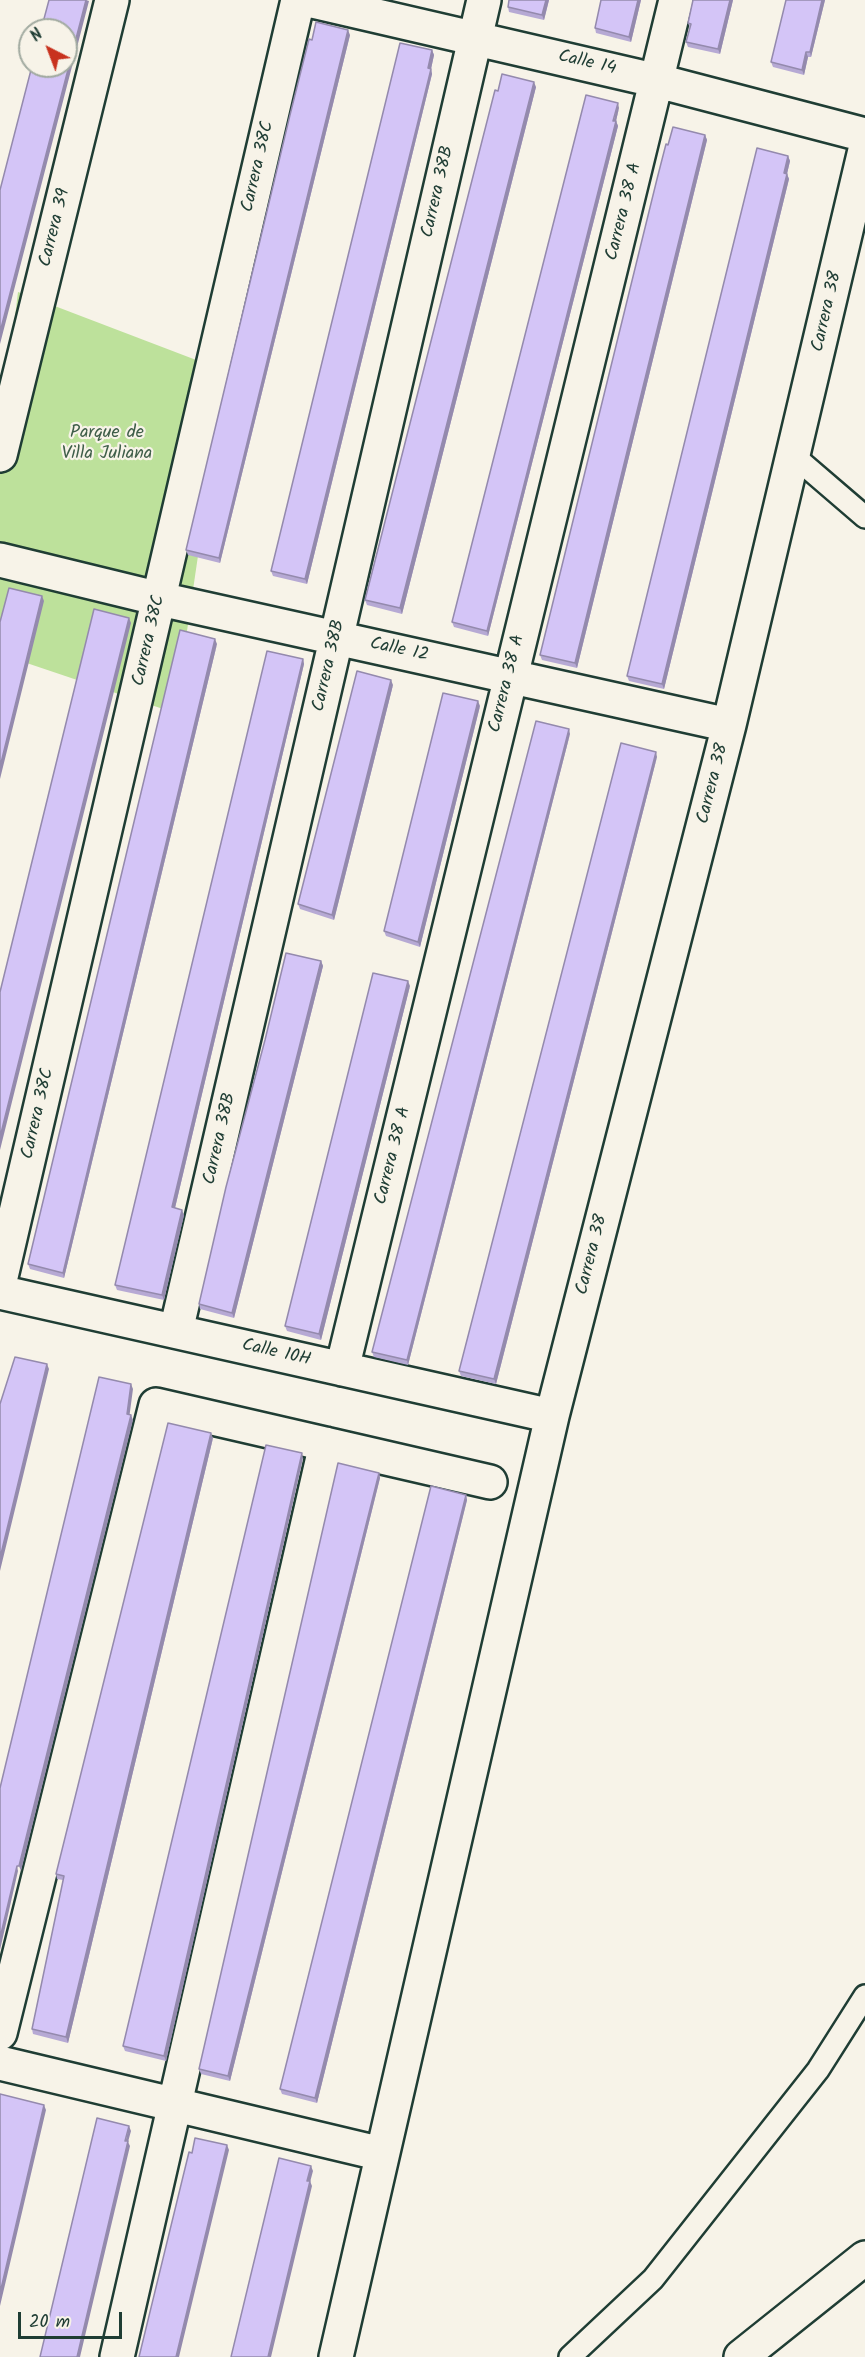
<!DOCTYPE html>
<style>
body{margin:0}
#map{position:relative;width:865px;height:2357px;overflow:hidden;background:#f7f3e8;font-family:Kalam,sans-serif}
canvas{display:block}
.north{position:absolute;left:18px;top:18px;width:60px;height:60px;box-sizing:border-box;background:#f7f3e8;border:2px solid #a1aaa0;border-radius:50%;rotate:318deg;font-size:16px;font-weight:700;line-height:24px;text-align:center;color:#1f3d34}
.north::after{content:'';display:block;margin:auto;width:21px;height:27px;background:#c8321e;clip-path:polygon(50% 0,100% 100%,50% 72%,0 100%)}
.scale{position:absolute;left:18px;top:2312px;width:104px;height:27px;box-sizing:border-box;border:3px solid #1f3d34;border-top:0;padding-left:8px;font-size:18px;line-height:21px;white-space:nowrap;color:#1f3d34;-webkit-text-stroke:4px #f7f3e8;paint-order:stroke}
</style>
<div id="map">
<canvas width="865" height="2357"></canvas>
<div class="north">N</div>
<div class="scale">20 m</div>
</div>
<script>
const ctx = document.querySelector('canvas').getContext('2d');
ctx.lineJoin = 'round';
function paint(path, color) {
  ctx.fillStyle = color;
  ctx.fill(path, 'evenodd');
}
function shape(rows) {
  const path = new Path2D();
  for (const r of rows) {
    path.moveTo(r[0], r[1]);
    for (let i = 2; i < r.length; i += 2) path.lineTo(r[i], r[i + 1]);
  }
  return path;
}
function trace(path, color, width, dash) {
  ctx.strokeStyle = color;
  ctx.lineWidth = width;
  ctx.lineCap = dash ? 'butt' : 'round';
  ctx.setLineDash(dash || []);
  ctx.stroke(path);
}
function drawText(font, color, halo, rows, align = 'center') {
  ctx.font = font + ' Kalam,sans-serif';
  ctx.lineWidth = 4.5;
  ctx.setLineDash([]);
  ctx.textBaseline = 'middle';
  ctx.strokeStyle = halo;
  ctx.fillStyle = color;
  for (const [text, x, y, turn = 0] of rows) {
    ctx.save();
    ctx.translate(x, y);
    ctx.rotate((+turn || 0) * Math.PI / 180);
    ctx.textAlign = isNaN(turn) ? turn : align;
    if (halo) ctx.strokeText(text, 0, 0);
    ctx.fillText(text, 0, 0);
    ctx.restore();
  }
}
paint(shape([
 [18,292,225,371,175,713,0,654,0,440]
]), '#bde19b');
const service = shape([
 [794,456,865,517],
 [570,2357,653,2279,818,2070,865,1996]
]);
const minor = shape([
 [308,0,658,81,865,135],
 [0,455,112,0],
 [0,560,160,599,729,725],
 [0,1281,298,0],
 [0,1292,552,1416],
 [176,1331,484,0],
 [342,1369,676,0],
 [0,2033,156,1405,490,1482],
 [0,2063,382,2154],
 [117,2357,326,1444],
 [336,2357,552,1416,729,725,865,150],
 [741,2357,865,2258]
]);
trace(service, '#1f3d34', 26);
trace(minor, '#1f3d34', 38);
trace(service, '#f7f3e8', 21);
trace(minor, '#f7f3e8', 33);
paint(shape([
 [549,0,544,20,509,12,508,7],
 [601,0,641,0,631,42,596,33,595,28],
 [733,0,720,54,688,47,686,42,690,28,688,23],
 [786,0,825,0,811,57,808,57,804,75,773,67,771,62],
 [350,35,220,563,188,555,186,550,312,40],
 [432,50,434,55,431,69,432,74,307,584,273,576,271,571],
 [536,87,402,614,367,605,365,600,498,91],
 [619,108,616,121,618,126,488,636,454,627,452,622],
 [705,135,707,140,577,668,542,660,540,655,668,145],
 [788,156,790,161,787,174,789,179,664,689,629,681,627,676],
 [217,644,64,1278,30,1269,28,1264],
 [303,659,304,664,175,1208,184,1215,164,1300,117,1290,115,1285],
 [393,685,334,920,300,909,298,904],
 [480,706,420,947,386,936,384,931],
 [570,734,408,1365,374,1357,372,1352],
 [657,757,496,1384,461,1376,459,1371],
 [321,961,323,966,234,1318,200,1309,199,1304],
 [410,986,321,1340,287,1331,285,1326],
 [213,1438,68,2043,33,2034,32,2029,63,1880,57,1879,56,1874],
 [303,1458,166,2061,125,2051,123,2046],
 [379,1473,380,1478,230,2081,201,2074,199,2069],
 [466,1495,467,1500,317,2103,282,2094,280,2089]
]), '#b6a9d4');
paint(shape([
 [86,0,89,1,0,344,0,332],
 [546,0,549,0,544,20,542,15],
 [638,0,641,0,631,42,629,37],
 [730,0,733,0,720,54,718,49],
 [822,0,825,0,811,57,810,52],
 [348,30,350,35,220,563,219,558],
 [432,50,434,55,431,69,432,74,307,584,305,579],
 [806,52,808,57,804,75,802,70],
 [534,82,536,87,402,614,400,608],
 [618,103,619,108,616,121,618,126,488,636,487,631],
 [705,135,707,140,577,668,575,663],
 [788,156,790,161,786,178,784,173],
 [787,174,789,179,664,689,662,684],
 [42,596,44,601,0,779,0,767],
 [129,618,131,623,0,1150,0,1137],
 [215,639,217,644,64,1278,63,1273],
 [303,659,304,664,174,1212,172,1207],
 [391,680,393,685,334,920,332,915],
 [478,701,480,706,420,947,418,942],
 [569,729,570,734,408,1365,407,1360],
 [656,752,657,757,496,1384,494,1379],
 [321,961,323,966,234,1318,232,1313],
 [408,981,410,986,321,1340,319,1334],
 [182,1210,184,1215,164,1300,162,1295],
 [47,1364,49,1369,0,1571,0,1558],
 [131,1384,133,1389,129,1419,127,1414],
 [131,1415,133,1420,21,1871,19,1866],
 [211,1433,213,1438,68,2043,66,2037],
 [302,1453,303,1458,166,2061,164,2056],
 [379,1473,380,1478,230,2081,228,2076],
 [466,1495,467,1500,317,2103,315,2098],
 [17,1866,18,1871,0,1950,0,1938],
 [44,2105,46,2110,0,2306,0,2293],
 [129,2126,131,2131,128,2142,130,2146,80,2357,77,2357],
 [227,2145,229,2150,179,2357,176,2357],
 [311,2166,313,2171,309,2186,307,2181],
 [310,2181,312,2186,271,2357,268,2357]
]), '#948aad');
const building = shape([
 [49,0,86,0,0,332,0,190,32,66,66,66,66,30,41,30,49,0],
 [509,0,546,0,542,15,508,7,509,0],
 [601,0,638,0,629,37,595,28,601,0],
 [693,0,730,0,718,49,686,42,691,24,688,23,693,0],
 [786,0,822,0,810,52,806,52,802,70,771,62,786,0],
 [316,22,348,30,219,558,186,550,290,115,309,39,312,40,316,22],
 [400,43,432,50,428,68,431,69,305,579,271,571,400,43],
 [502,74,534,82,400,608,365,600,495,90,498,91,502,74],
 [586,95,618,103,613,121,616,121,487,631,452,622,586,95],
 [673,127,705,135,575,663,540,655,657,179,666,144,668,145,673,127],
 [757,148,788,156,784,173,787,174,662,684,627,676,757,148],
 [9,588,42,596,0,767,0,622,9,588],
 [94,609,129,618,0,1137,0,992,94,609],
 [180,630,215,639,63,1273,28,1264,180,630],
 [267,651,303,659,172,1207,182,1210,162,1295,115,1285,267,651],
 [357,671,391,680,332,915,298,904,357,671],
 [443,693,478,701,418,942,384,931,443,693],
 [536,721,569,729,407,1360,372,1352,536,721],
 [621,743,656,752,494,1379,459,1371,621,743],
 [286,953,321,961,232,1313,199,1304,226,1187,265,1040,286,953],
 [373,973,408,981,319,1334,285,1326,373,973],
 [15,1357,47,1364,0,1558,0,1404,15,1357],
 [99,1377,131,1384,127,1414,131,1415,19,1866,17,1866,0,1938,0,1788,99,1377],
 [168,1423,211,1433,66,2037,32,2029,64,1876,56,1874,168,1423],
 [266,1445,302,1453,164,2056,123,2046,266,1445],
 [338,1463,379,1473,228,2076,199,2069,338,1463],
 [431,1486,466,1495,315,2098,280,2089,431,1486],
 [0,2094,44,2105,0,2293,0,2094],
 [97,2118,129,2126,125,2141,128,2141,77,2357,40,2357,97,2118],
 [195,2138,227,2145,176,2357,139,2357,189,2152,192,2153,195,2138],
 [279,2158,311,2166,307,2181,310,2181,268,2357,231,2357,279,2158]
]);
paint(building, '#d4c5f7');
trace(building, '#948aad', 1.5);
drawText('18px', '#1f3d34', '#f7f3e8', [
 ["Calle 14",587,64,13],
 ["Carrera 38C",259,167,-77],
 ["Carrera 38B",439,192,-77],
 ["Carrera 38 A",625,212,-76],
 ["Carrera 39",56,228,-76],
 ["Carrera 38",828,312,-77],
 ["Carrera 38C",150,641,-77],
 ["Calle 12",399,651,12],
 ["Carrera 38B",330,666,-77],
 ["Carrera 38 A",508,684,-76],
 ["Carrera 38",714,784,-76],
 ["Carrera 38C",39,1114,-77],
 ["Carrera 38B",221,1139,-77],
 ["Carrera 38 A",394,1156,-76],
 ["Carrera 38",593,1255,-76],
 ["Calle 10H",276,1354,13]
]);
drawText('18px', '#3f5e49', '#f7f3e8', [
 ["Parque de",107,434],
 ["Villa Juliana",107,455]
]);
</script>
